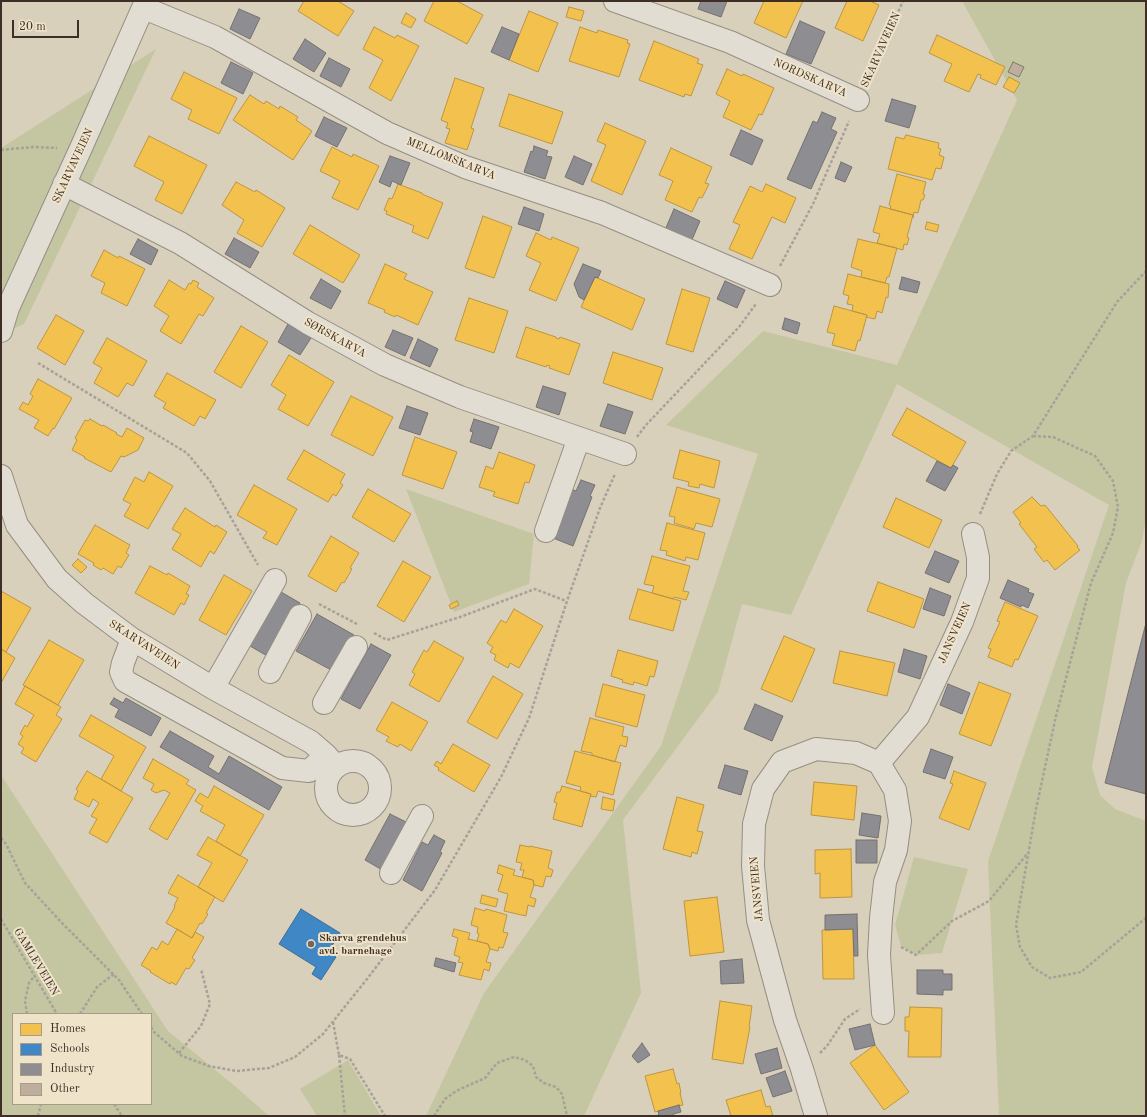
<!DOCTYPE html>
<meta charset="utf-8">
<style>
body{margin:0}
#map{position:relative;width:1147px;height:1117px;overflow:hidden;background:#d9d0bb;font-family:"Old Standard TT",serif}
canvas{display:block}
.frame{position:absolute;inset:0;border:2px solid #3e2e27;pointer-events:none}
.legend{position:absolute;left:12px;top:1013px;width:140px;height:92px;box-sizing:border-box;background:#efe4ca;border:1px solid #a89b89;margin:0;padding:5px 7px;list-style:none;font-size:12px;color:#3e2e27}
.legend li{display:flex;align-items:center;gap:8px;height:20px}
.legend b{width:20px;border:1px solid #a89b89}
.scale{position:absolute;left:12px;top:20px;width:67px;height:18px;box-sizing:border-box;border:2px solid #3e2e27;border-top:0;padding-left:5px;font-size:12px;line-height:14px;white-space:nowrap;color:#3e2e27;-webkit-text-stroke:3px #efe4ca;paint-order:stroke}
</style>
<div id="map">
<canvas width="1147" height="1117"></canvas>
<div class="frame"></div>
<ul class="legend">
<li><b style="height:11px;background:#f2c14e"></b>Homes</li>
<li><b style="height:11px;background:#3f88c5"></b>Schools</li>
<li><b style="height:11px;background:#8d8d92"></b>Industry</li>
<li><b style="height:11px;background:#bfae9d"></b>Other</li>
</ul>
<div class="scale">20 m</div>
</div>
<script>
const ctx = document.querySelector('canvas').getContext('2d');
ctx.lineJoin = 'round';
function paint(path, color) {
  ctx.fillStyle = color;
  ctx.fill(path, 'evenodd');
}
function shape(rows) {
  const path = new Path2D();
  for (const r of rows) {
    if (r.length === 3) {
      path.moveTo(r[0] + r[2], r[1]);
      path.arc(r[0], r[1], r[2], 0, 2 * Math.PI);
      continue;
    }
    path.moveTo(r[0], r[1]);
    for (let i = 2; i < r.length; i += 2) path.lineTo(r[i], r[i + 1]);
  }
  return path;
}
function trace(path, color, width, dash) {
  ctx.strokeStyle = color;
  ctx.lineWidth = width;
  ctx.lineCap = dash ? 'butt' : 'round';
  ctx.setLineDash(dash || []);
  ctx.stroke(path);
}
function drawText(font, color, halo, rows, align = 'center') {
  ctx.font = font + ' "Old Standard TT",serif';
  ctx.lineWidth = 4;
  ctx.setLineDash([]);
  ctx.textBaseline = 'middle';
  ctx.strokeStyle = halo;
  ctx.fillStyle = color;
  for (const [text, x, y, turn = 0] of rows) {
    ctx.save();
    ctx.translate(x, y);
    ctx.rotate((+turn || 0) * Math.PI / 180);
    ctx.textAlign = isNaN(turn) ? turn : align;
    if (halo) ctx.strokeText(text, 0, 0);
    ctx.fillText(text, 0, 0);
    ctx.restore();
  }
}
paint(shape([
 [962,1,1146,1,1146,519,1142,541,1126,583,1092,767,1100,795,1115,809,1146,821,1146,1116,999,1116,988,861,1109,505,897,384,791,615,742,604,718,692,623,820,641,993,584,1116,426,1116,484,993,661,746,758,454,666,425,763,331,897,365,1017,100],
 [156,49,24,324,1,334,1,148],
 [406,489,534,534,529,584,454,612],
 [1,775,168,1031,236,1087,269,1116,1,1116,1,1087,2,1083,1,1080],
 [13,1014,151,1014,151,1104,13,1104],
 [914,857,968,869,942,953,916,955,901,946,895,925],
 [348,1060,381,1116,317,1116,300,1089]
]), '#c4c6a1');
const homes = shape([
 [304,1,338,1,354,11,338,36,298,11,304,1],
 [434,1,457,1,483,15,467,44,424,21,434,1],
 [764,1,803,1,786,38,754,23,764,1],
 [847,1,870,1,879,5,863,41,835,28,847,1],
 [569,7,584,11,581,21,566,17,569,7],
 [529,11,558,23,538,72,509,60,529,11],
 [406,13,416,19,411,28,401,23,406,13],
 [374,27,395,38,397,35,419,46,391,101,369,88,383,60,363,49,374,27],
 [580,27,597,33,598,30,628,40,627,43,630,44,619,77,569,61,580,27],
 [937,35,1005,67,996,85,980,78,981,75,978,74,969,92,944,81,952,64,929,53,937,35],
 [654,41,699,59,697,63,703,65,691,96,685,94,684,97,639,80,654,41],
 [727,69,742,76,743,74,774,88,762,115,759,114,751,130,723,117,730,101,716,94,727,69],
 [184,72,237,98,219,134,188,119,192,110,171,99,184,72],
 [1009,77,1020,83,1014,93,1003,87,1009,77],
 [455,78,484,88,471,128,474,129,467,150,445,143,450,129,446,128,448,123,441,120,455,78],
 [509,94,563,112,552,144,499,126,509,94],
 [250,95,264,104,266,101,279,109,280,106,298,117,296,120,312,131,293,160,233,120,250,95],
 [605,123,646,141,622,195,591,181,606,145,597,141,605,123],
 [906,135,939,143,938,148,941,149,939,155,944,157,941,169,936,168,932,180,888,169,896,137,904,139,906,135],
 [149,136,207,165,182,214,155,200,164,182,134,166,149,136],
 [332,147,352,157,353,154,379,166,358,210,332,198,340,181,320,171,332,147],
 [671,148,712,167,705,183,709,184,702,198,699,197,692,212,665,200,673,181,659,175,671,148],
 [897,174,926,182,923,194,925,195,923,200,921,200,918,213,914,212,913,218,913,215,890,209,891,206,889,205,897,174],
 [236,182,255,192,256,190,285,208,262,247,237,233,244,220,222,205,236,182],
 [398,184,422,193,422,194,443,203,428,239,412,232,414,226,386,214,387,211,384,210,389,198,392,199,398,184],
 [766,184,796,198,785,223,772,217,752,259,729,249,740,225,733,222,750,186,762,192,766,184],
 [880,206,913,215,907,237,909,238,907,245,904,244,903,250,877,243,880,234,873,232,880,206],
 [483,216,512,227,494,278,465,268,483,216],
 [927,222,939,225,937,232,925,229,927,222],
 [310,225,360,255,343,283,293,254,310,225],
 [536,233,551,240,552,237,579,248,556,301,529,290,541,263,526,256,536,233],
 [858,239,897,248,889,277,887,277,885,283,861,277,862,271,851,267,858,239],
 [104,250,118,258,119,256,145,269,127,306,101,293,105,283,91,276,104,250],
 [385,264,407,274,404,279,433,292,418,325,396,315,395,317,384,312,385,310,368,303,385,264],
 [848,274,889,284,888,298,886,297,882,313,877,311,875,319,866,317,867,315,852,311,853,305,847,304,849,296,843,294,848,274],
 [595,277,645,299,632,330,581,307,595,277],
 [169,280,185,290,189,283,191,284,193,280,199,283,197,287,214,298,203,316,199,314,181,344,160,331,169,316,154,306,169,280],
 [682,289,710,298,693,352,666,344,682,289],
 [469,298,508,311,494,353,455,340,469,298],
 [834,306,867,315,860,341,858,340,855,351,832,345,835,334,827,332,834,306],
 [56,315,84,331,65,365,37,348,56,315],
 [241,326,268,342,241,388,214,372,241,326],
 [526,327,556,337,556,338,559,339,560,337,580,344,569,375,549,368,550,366,547,365,546,367,516,357,526,327],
 [107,338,147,361,133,386,127,383,118,397,94,383,102,368,93,363,107,338],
 [613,352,663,368,652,400,603,383,613,352],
 [289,355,334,382,308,426,278,409,286,395,271,385,289,355],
 [167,373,216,400,205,419,200,416,194,426,163,408,166,403,154,396,167,373],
 [38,379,72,398,54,429,53,428,48,436,34,428,39,420,19,409,23,402,28,405,33,396,30,394,38,379],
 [351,396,393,417,373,456,331,435,351,396],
 [907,408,966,442,951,468,892,435,907,408],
 [90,419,102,426,103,425,117,433,116,434,122,437,127,428,144,438,138,450,124,457,121,456,111,472,84,458,85,457,72,450,77,440,75,438,85,420,88,421,90,419],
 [415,437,457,452,443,489,402,475,415,437],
 [304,450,345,474,340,483,343,485,336,496,333,494,328,502,287,479,304,450],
 [680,450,720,461,714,488,700,484,699,488,688,486,689,482,673,478,680,450],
 [499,452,535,465,529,483,525,482,518,504,493,496,495,492,479,487,486,466,493,469,499,452],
 [149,472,173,486,148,529,124,516,131,504,123,500,135,477,144,482,149,472],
 [254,485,297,509,277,545,263,538,267,532,237,515,254,485],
 [677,487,720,499,712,527,696,523,694,529,674,523,675,517,669,516,677,487],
 [368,489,411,514,394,542,352,517,368,489],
 [1032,497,1041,506,1045,505,1078,546,1077,547,1080,550,1055,570,1047,560,1044,562,1034,549,1037,547,1019,524,1021,523,1013,512,1032,497],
 [896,498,942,520,929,548,883,527,896,498],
 [185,508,215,527,216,525,227,532,214,554,210,551,201,567,172,549,181,534,172,529,185,508],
 [667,523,705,533,698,560,686,557,685,561,666,555,667,551,660,550,667,523],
 [95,525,130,545,126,553,129,555,121,568,118,566,113,574,103,568,101,570,93,565,94,563,78,554,95,525],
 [331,536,359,553,350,568,352,569,344,583,342,582,336,592,308,576,331,536],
 [652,556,690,566,683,591,689,592,686,600,674,597,673,599,652,593,654,586,644,584,652,556],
 [78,559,87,567,81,573,72,565,78,559],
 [403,561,431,577,404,622,377,606,403,561],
 [150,566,167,575,168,573,190,586,186,594,189,595,184,605,181,603,174,615,135,593,150,566],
 [224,575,252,591,226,635,199,620,224,575],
 [878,582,924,599,914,628,867,611,878,582],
 [638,589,681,601,673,631,629,619,638,589],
 [1,591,31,608,6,652,1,649,1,591],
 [457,601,459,605,451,609,449,605,457,601],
 [1005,602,1038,616,1018,660,1015,659,1012,667,988,657,991,649,988,648,1000,622,997,621,1005,602],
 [514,609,543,626,519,668,510,663,508,668,494,660,496,655,490,652,493,647,487,643,501,620,506,623,514,609],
 [784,636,815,649,792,702,761,689,784,636],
 [49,640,84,660,58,705,23,685,49,640],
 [434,641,464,658,439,702,409,685,415,674,412,672,424,650,427,652,434,641],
 [1,649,15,658,1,683,1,649],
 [618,650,658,661,654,677,650,676,647,686,634,682,633,685,622,682,623,680,611,676,618,650],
 [840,651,895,663,887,696,833,683,840,651],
 [493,676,523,694,497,739,467,722,493,676],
 [979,682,1011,694,991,746,959,734,979,682],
 [603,684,645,695,637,727,595,716,603,684],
 [25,686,61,707,56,715,62,719,36,762,21,753,24,748,18,744,23,736,20,734,25,725,27,727,34,715,15,704,25,686],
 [392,702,428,722,411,751,400,744,398,747,386,741,389,737,376,730,392,702],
 [91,715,146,747,121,791,101,779,114,756,79,736,91,715],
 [590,718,624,727,622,736,628,737,626,747,620,745,615,762,592,755,592,753,581,751,590,718],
 [453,744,490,765,474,792,438,770,439,768,434,765,437,761,441,764,453,744],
 [575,751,621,763,613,795,598,791,596,797,590,796,591,794,580,791,581,787,566,783,575,751],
 [153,759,189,780,186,784,196,790,167,840,149,829,170,793,164,790,156,793,151,790,154,784,143,778,153,759],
 [87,771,133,798,107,843,89,833,97,819,91,816,99,803,93,799,89,807,74,799,78,791,76,789,87,771],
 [954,771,986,783,969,830,939,818,953,784,950,783,954,771],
 [814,782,857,786,854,820,811,815,814,782],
 [214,786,264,815,240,856,216,841,225,825,200,811,203,806,195,801,200,793,208,798,214,786],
 [562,786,591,794,582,827,553,819,557,803,554,802,557,792,560,792,562,786],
 [603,797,615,800,613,811,601,809,603,797],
 [677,797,704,805,697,831,703,832,697,854,692,852,691,857,663,849,677,797],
 [208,837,248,860,223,902,198,887,212,863,197,855,208,837],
 [520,845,530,847,530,846,552,851,548,868,553,870,551,877,546,876,543,887,534,885,533,880,522,877,524,870,520,870,522,863,516,862,520,845],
 [851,849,852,897,820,898,820,873,815,874,815,850,851,849],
 [499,865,515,870,513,875,533,880,534,885,530,897,536,899,534,907,528,905,526,916,504,911,508,894,498,891,503,875,497,873,499,865],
 [178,875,215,897,206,913,208,914,202,924,200,923,192,938,166,923,175,907,174,906,178,898,168,893,178,875],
 [482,895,498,899,496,907,480,903,482,895],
 [717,897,724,952,690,956,684,901,717,897],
 [475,908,485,911,486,909,507,915,503,932,508,933,503,948,499,947,498,951,490,949,488,944,477,941,479,934,477,933,478,927,471,925,475,908],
 [177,929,192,938,195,932,204,937,192,958,195,960,189,969,186,968,176,985,171,982,170,984,150,972,151,971,141,965,152,947,157,950,162,941,168,945,177,929],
 [454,929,470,933,468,940,469,939,488,944,490,949,486,962,491,963,489,971,484,969,481,980,459,975,463,963,458,962,460,957,454,955,458,938,452,936,454,929],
 [853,929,854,979,823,979,822,930,853,929],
 [720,1001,752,1006,749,1027,750,1027,743,1064,712,1059,720,1001],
 [910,1007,942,1008,941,1057,908,1057,909,1031,905,1031,905,1017,909,1017,910,1007],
 [875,1045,909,1092,884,1110,850,1063,875,1045],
 [673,1069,677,1084,679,1083,681,1093,680,1093,683,1105,655,1112,645,1076,673,1069],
 [761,1090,766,1107,770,1106,773,1116,731,1116,726,1100,761,1090]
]);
paint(homes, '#f2c14e');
trace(homes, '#bc9542', 1);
const schools = shape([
 [301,909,340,933,328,952,336,957,321,980,312,974,316,967,279,944,301,909]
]);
paint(schools, '#3f88c5');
trace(schools, '#3f6d96', 1);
const industry = shape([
 [701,1,727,1,721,17,698,9,701,1],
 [239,9,260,18,250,39,230,29,239,9],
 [800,21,825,32,811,64,786,54,800,21],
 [502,27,519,34,509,60,491,52,502,27],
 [305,39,326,53,314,72,293,59,305,39],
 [329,58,350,69,341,87,320,76,329,58],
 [231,62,253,73,243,94,221,83,231,62],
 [892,99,916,106,909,128,885,121,892,99],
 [822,112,836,118,831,129,837,132,811,189,787,179,813,121,817,123,822,112],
 [324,117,347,128,337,147,315,136,324,117],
 [741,130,763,140,752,165,730,155,741,130],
 [534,146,548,151,546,156,552,157,545,179,524,172,531,151,533,152,534,146],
 [390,156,410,163,401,185,392,181,390,187,379,182,390,156],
 [574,156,592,164,583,185,565,177,574,156],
 [841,162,852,167,845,182,835,178,841,162],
 [524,207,544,214,539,231,518,224,524,207],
 [674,209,700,221,691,242,665,230,674,209],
 [234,238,259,252,250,268,225,254,234,238],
 [138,239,158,250,151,265,130,254,138,239],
 [583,264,601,271,598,278,595,277,584,300,579,297,574,284,583,264],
 [902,277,920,282,917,293,899,289,902,277],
 [321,279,341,291,331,309,310,298,321,279],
 [725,281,745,290,737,308,717,299,725,281],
 [785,318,800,323,797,334,782,329,785,318],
 [288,324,311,338,300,355,278,342,288,324],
 [393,330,413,338,405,356,385,347,393,330],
 [418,339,438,349,430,367,410,358,418,339],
 [543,386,566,393,559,415,536,407,543,386],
 [608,404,633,412,625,434,600,426,608,404],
 [407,406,428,413,420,435,399,428,407,406],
 [474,419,499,427,491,449,470,442,473,432,470,431,474,419],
 [937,461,951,468,953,465,958,468,945,491,926,481,937,461],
 [581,480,595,485,590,496,592,497,573,546,553,538,571,489,576,491,581,480],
 [935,551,959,561,949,583,925,573,935,551],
 [1008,580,1029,589,1028,592,1034,594,1028,608,1022,605,1021,607,1000,598,1008,580],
 [930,588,951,596,944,616,923,609,930,588],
 [281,592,300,603,269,657,250,646,281,592],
 [317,614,354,635,333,671,296,651,317,614],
 [1146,623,1146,794,1105,783,1146,623],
 [371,644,391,655,360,709,341,699,371,644],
 [904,649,927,656,920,679,898,672,904,649],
 [948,684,970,693,962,714,940,705,948,684],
 [114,698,123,703,126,698,161,718,151,736,115,717,119,709,110,704,114,698],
 [755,704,783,716,772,741,744,729,755,704],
 [170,731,214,756,208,767,219,774,229,756,282,787,269,810,160,747,170,731],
 [931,749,953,757,945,779,923,772,931,749],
 [725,765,748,771,741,795,718,788,725,765],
 [862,813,881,816,878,838,859,835,862,813],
 [390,814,410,824,384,871,365,860,390,814],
 [434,835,445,841,440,852,442,853,422,891,403,880,422,842,428,845,434,835],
 [856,840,877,840,877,863,856,863,856,840],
 [857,914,858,956,854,956,853,929,825,930,825,915,857,914],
 [436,958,456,963,454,972,434,966,436,958],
 [742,959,744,983,721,984,720,961,742,959],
 [917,970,943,970,943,974,952,974,952,990,943,990,943,995,917,994,917,970],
 [870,1024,875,1045,855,1050,849,1029,870,1024],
 [642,1043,650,1055,638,1063,632,1056,642,1043],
 [777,1048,782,1068,761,1074,755,1054,777,1048],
 [785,1071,792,1091,773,1097,766,1078,785,1071],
 [679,1105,681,1112,673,1114,674,1116,654,1116,659,1115,658,1111,679,1105]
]);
paint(industry, '#8d8d92');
trace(industry, '#757072', 1);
const building = shape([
 [1013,62,1024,67,1019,77,1008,72,1013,62]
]);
paint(building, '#bfae9d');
trace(building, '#80796d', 1);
const minor = shape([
 [615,1,730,42,858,100],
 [144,8,215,37,387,133,465,167,602,213,770,285],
 [64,184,180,243,308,323,385,365,460,397,625,454],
 [1,331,8,308,81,148,146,1],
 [1,476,17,525,57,579,84,603,132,639,213,688,311,742,326,755,336,767],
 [546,531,579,438],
 [132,639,123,663,121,672,125,681,282,768,309,771,326,755],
 [270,672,300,616],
 [213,688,275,580],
 [324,703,356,647],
 [353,788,27],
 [879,763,918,717,962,622,978,578,978,557,973,534],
 [391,873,422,816],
 [816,1116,802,1069,785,1020,758,920,753,866,754,824,763,789,782,762,816,749,856,753,879,763,895,790,900,821,896,850,885,882,881,918,879,955,883,1013]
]);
trace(minor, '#958e82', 24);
trace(shape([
 [868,80,903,1],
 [1,150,33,147,57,148],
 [780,266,813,204,849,121],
 [38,363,187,453,210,481,258,565],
 [1033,436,1053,437,1095,456,1113,481,1118,507,1113,533,1091,583,1056,716,1036,809,1016,925,1020,947,1032,967,1050,978,1081,972,1146,918],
 [637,437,646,425,739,327,756,304],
 [980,514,997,474,1011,451,1033,436,1117,302,1146,271],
 [319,604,357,624],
 [374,633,387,640,460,617,535,589,566,601],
 [1,838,6,844,25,883,62,923,119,980,142,1014],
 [1,919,57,1014],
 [901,947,916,955,952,921,989,901,1027,854],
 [27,1014,25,1001,29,983,35,975],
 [80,1014,97,987,114,974],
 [333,1022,339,1055,350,1059,385,1116],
 [151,1027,154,1032,182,1056,209,1066,236,1071,269,1068,295,1057,323,1034,367,979,435,890,501,777,529,718,567,601,600,508,615,474],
 [179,1053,201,1026,210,1004,201,969],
 [820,1053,827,1046,845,1019,860,1009],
 [339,1055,345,1116],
 [114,1104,122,1116],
 [38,1116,41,1104],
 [434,1116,445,1099,456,1091,485,1078,497,1063,514,1057,525,1060,533,1066,536,1077,544,1083,556,1087,562,1094,567,1116]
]), '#a7a199', 2.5, [3, 2]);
trace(minor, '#e2ddd2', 22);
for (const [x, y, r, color] of [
 [311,944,4,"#74675b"]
]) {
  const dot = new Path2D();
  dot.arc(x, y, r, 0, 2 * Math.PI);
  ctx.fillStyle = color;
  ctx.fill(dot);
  trace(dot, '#efe4ca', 1.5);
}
drawText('11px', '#3e2e27', '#efe4ca', [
 ["SKARVAVEIEN",881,50,-66],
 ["NORDSKARVA",810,78,24],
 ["MELLOMSKARVA",451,159,22],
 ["SKARVAVEIEN",73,166,-65],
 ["SØRSKARVA",335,338,29],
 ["JANSVEIEN",955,633,-66],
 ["SKARVAVEIEN",144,645,33],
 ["JANSVEIEN",757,889,-95],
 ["GAMLEVEIEN",36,962,59]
]);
drawText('bold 11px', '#3e2e27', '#efe4ca', [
 ["Skarva grendehus",319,938],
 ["avd. barnehage",319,951]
], 'left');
</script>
